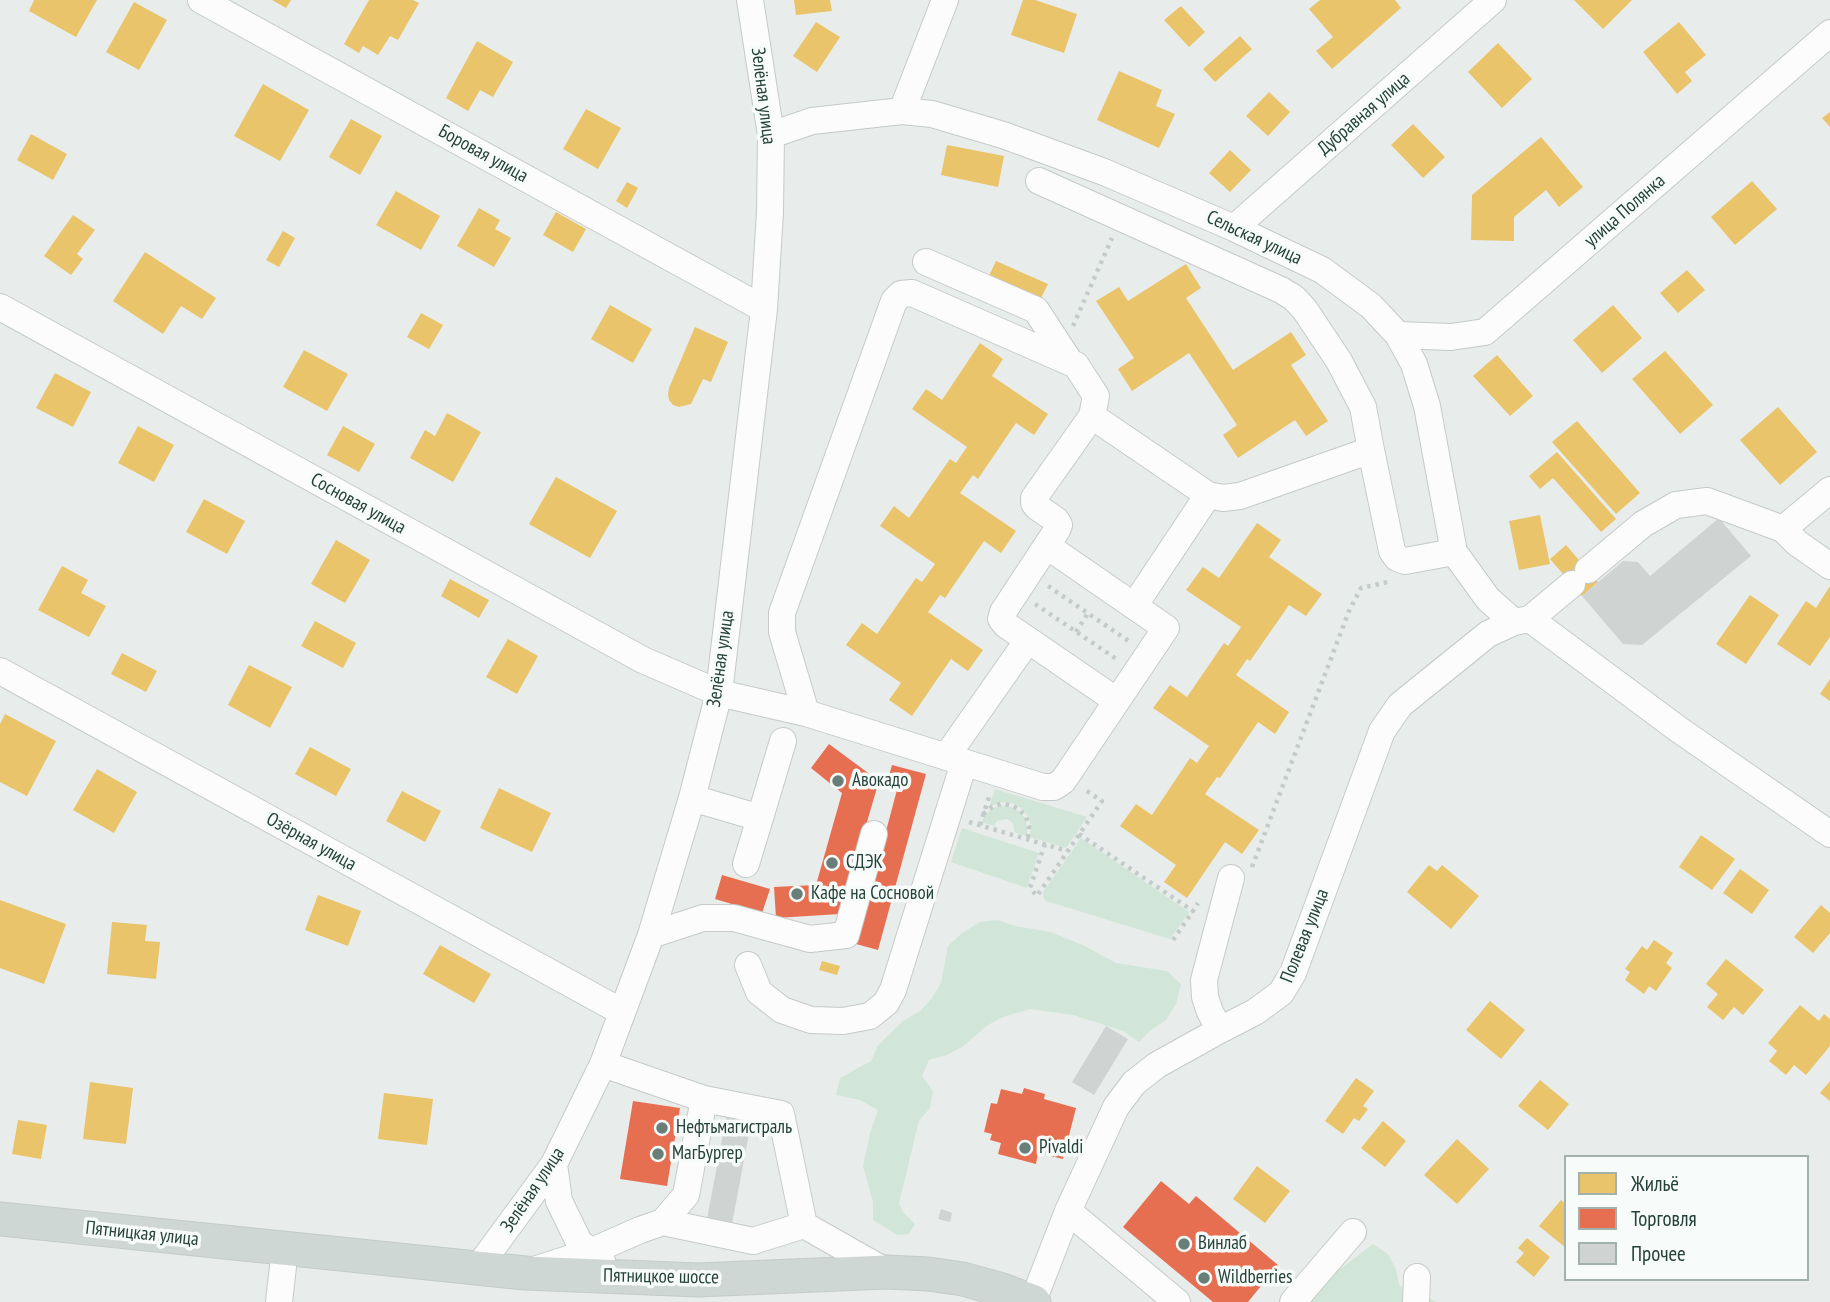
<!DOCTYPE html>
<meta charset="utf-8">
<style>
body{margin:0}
#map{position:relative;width:1830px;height:1302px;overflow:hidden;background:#e8edeb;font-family:"PT Sans Narrow",sans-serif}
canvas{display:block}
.legend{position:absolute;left:1564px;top:1155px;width:245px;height:126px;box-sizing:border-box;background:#f7fbf9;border:2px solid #a3b1ad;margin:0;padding:9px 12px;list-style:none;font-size:21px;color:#24423a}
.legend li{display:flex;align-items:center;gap:14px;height:35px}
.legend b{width:35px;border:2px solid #a3b1ad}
</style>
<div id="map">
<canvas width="1830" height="1302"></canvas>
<ul class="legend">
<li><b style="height:19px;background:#e9c46a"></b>Жильё</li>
<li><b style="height:19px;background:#e76f51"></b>Торговля</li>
<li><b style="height:19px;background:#cfd4d2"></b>Прочее</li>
</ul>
</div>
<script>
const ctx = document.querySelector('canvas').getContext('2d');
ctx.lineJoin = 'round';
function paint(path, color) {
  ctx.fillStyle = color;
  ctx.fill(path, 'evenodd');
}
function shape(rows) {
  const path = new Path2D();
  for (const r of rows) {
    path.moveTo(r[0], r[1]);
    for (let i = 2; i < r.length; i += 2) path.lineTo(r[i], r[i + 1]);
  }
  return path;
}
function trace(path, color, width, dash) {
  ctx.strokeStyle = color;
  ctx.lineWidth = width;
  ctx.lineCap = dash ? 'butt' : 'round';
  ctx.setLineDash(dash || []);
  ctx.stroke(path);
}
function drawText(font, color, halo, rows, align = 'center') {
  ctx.font = font + ' "PT Sans Narrow",sans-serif';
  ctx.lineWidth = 7;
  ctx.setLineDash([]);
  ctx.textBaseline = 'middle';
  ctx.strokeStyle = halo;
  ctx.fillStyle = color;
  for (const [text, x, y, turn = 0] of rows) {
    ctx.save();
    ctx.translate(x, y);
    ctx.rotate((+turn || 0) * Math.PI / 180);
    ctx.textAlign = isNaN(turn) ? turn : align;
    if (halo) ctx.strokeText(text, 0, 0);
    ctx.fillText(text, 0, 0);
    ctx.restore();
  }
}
paint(shape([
 [995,789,1087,817,1066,848,1030,837,1031,826,1028,816,1021,808,1012,803,1001,802,989,807],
 [1002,806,1011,807,1019,811,1025,818,1027,827,1027,836,1014,832,1014,827,1012,822,1007,819,997,821,994,826,981,822,986,814,993,808],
 [962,828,1039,853,1027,888,951,862],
 [1081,838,1189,912,1170,939,1046,901,1043,897,1043,892],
 [998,920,1015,926,1051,932,1085,946,1116,963,1167,971,1181,984,1176,1004,1166,1020,1151,1030,1139,1042,1123,1031,1073,1015,1030,1009,1003,1017,988,1025,962,1047,947,1055,929,1060,922,1076,933,1091,930,1108,919,1121,899,1203,903,1212,915,1224,909,1234,897,1235,873,1220,873,1202,863,1166,870,1133,878,1110,860,1100,836,1095,840,1078,871,1061,878,1045,903,1021,920,1011,931,999,941,983,948,946,962,933,980,922],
 [1373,1244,1388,1254,1396,1269,1399,1285,1412,1297,1429,1298,1436,1302,1297,1302]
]), '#d1e6d8');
paint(shape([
 [34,0,97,0,76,37,29,11],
 [272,0,291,0,286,8],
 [369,0,413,0,419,3,398,40,390,36,378,55,363,46,359,53,344,44],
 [794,0,830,0,832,11,796,15],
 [1023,0,1035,0,1077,14,1064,53,1011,35],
 [1320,0,1395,0,1401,8,1332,69,1316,51,1333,37,1309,9],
 [1574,0,1632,0,1603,29],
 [134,2,167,20,139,70,106,52],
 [1181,6,1205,32,1189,47,1164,20],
 [816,22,840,37,817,72,793,56],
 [1679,22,1706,55,1685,72,1692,81,1677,94,1643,52],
 [1240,36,1252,49,1215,82,1203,69],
 [477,41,513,62,493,97,480,90,468,111,446,98],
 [1498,43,1532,79,1502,108,1468,72],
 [1119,71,1162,90,1156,106,1175,114,1159,148,1097,120],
 [263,84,309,110,280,161,234,136],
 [1269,92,1290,112,1268,136,1246,116],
 [586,109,621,128,598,169,563,149],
 [1830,112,1830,127,1822,118],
 [351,119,382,136,360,175,329,157],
 [1413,124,1445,157,1423,178,1391,145],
 [31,134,67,154,53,180,17,160],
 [1541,137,1583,187,1559,207,1546,190,1514,217,1514,241,1471,240,1472,195],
 [947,145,1004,156,998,187,941,175],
 [1230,150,1251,170,1230,192,1209,173],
 [1752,181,1777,209,1735,245,1711,217],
 [627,182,638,188,627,208,616,201],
 [396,191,440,216,421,250,376,225],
 [479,208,500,220,495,229,511,238,494,267,457,246],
 [556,212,586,229,573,252,543,235],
 [73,215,95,230,77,254,83,259,71,275,44,256],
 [283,231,295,238,279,267,266,260],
 [145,252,216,298,202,319,181,306,163,334,113,301],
 [996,261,1048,284,1041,298,989,276],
 [1186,264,1201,288,1186,298,1233,370,1291,332,1306,355,1291,365,1328,421,1306,436,1295,420,1238,458,1223,435,1237,425,1189,353,1132,391,1118,369,1134,358,1096,301,1119,287,1128,301],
 [1687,270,1705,290,1678,313,1660,293],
 [610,305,652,329,633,363,591,339],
 [1613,305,1642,338,1602,373,1573,340],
 [421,313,443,325,429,349,407,337],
 [695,327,728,342,711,382,703,379,691,404,679,407,673,405,669,400,668,394,669,388],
 [980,343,1003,359,992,376,1048,414,1034,435,1016,423,978,479,973,475,960,493,1016,531,1001,553,984,541,945,598,940,595,928,612,983,650,968,671,951,659,912,716,889,700,901,683,846,645,862,623,877,634,916,578,922,582,935,564,880,526,894,506,909,518,950,459,956,463,967,447,912,409,926,389,942,400],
 [304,350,348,374,327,411,283,387],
 [1665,351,1713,405,1680,434,1632,379],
 [1497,355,1533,396,1510,416,1473,376],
 [55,373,91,392,73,427,36,408],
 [1778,407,1817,452,1780,485,1740,440],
 [447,413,481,432,453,482,410,458,425,430,435,436],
 [1577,421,1640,493,1616,514,1552,442],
 [138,426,174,445,154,482,118,463],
 [343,426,375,444,359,472,327,455],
 [1557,452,1616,519,1601,532,1553,478,1540,489,1529,476],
 [556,477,617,511,590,558,529,524],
 [204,499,245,521,227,554,186,532],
 [1540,515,1550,564,1519,570,1509,521],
 [1257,523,1281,540,1269,557,1322,594,1306,616,1289,605,1250,661,1247,659,1236,675,1289,712,1275,734,1258,722,1220,778,1217,777,1205,794,1259,830,1242,854,1225,842,1187,898,1164,882,1176,865,1120,826,1136,804,1152,815,1190,758,1197,763,1209,746,1153,708,1170,685,1187,697,1224,643,1228,646,1241,627,1186,590,1203,567,1219,578],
 [336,540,370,560,345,603,311,584],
 [1566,545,1598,582,1582,596,1550,559],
 [62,566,88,580,81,593,106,606,89,637,38,610],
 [450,579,489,600,479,618,441,596],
 [1830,586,1830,637,1810,666,1777,644,1806,601,1816,608],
 [1750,595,1779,615,1746,664,1716,644],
 [315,621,356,643,343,668,301,646],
 [508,639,538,656,517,694,486,677],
 [122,653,157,671,146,692,111,674],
 [249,665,292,687,270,728,228,705],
 [1830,679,1830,701,1820,694],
 [5,714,56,741,27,796,0,782,0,724],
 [310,747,351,769,336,796,295,774],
 [97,769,137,792,114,833,73,810],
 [499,788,551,813,532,852,480,828],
 [402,791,441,811,425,842,386,821],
 [1701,835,1735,859,1712,890,1679,867],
 [1429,865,1437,871,1442,865,1479,896,1451,929,1407,892],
 [1740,869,1769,890,1752,914,1723,893],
 [318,895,361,911,348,946,305,930],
 [0,900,66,924,44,984,0,968],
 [1821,905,1830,913,1830,933,1813,953,1794,937],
 [112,922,147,925,145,941,160,942,156,979,107,974],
 [1654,940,1673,953,1666,963,1672,968,1656,991,1649,986,1644,994,1625,980,1630,972,1625,969,1642,946,1647,950],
 [440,945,491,974,474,1003,423,974],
 [1726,959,1764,990,1743,1015,1734,1007,1723,1020,1707,1007,1718,994,1706,984],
 [822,961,840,966,837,975,819,970],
 [1490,1001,1525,1030,1501,1059,1466,1030],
 [1800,1005,1819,1021,1824,1014,1830,1019,1830,1046,1806,1075,1794,1065,1786,1075,1769,1061,1777,1051,1768,1043],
 [1356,1078,1374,1091,1363,1106,1368,1109,1359,1121,1354,1118,1343,1134,1325,1121],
 [1540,1080,1569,1104,1548,1130,1518,1106],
 [1830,1081,1830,1101,1820,1093],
 [90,1082,133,1088,126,1144,83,1139],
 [384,1093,433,1099,427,1145,378,1139],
 [18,1120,47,1125,41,1159,12,1154],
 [1383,1121,1406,1141,1385,1167,1361,1148],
 [1457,1139,1489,1169,1457,1204,1424,1175],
 [1257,1166,1290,1191,1265,1223,1233,1199],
 [1561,1200,1566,1204,1566,1248,1539,1226],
 [1527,1238,1550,1257,1534,1277,1516,1262,1524,1253,1518,1248]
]), '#e9c46a');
paint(shape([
 [829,744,879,781,840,914,776,918,774,887,816,885,842,793,811,768],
 [892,765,926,774,878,950,856,944,898,786,887,783],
 [722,875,770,889,762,913,715,899],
 [1024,1088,1045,1094,1044,1099,1076,1108,1063,1159,1038,1153,1036,1164,998,1154,1001,1143,990,1140,992,1134,984,1132,991,1103,997,1104,1001,1089,1022,1094],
 [633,1101,680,1108,667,1186,620,1179],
 [1161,1181,1189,1204,1196,1196,1278,1265,1248,1302,1213,1302,1123,1227]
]), '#e76f51');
paint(shape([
 [1719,518,1751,556,1642,645,1623,644,1582,596,1623,561,1638,562,1650,576],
 [1106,1026,1128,1039,1094,1095,1072,1082],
 [727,1113,752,1118,731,1229,706,1224],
 [941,1209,952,1213,950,1222,938,1219]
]), '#cfd4d2');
const minor = shape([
 [201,0,764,309],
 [902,111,945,0],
 [771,135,812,121,902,111,932,114,1003,135,1104,172,1234,228,1322,270,1371,306,1398,335,1414,364,1427,406,1454,552,1488,599,1514,622,1530,619,1572,584],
 [1234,228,1493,0],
 [926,262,1036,310,1070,362],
 [0,307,643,660,719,693,806,713,1043,787,1054,787,1063,781,1166,628,1134,606,1208,495,1223,498,1240,496,1371,450,1363,407,1339,361,1305,310,1294,298,1281,290,1039,181],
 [1398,335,1451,337,1485,332,1830,33],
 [1371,450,1392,551,1397,558,1405,561,1454,552],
 [1783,529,1797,543,1830,566],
 [1047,546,1134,606],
 [1588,570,1643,524,1676,505,1707,501,1783,529,1830,490],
 [1530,619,1678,729,1830,834],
 [1028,640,1117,701],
 [0,671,622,1012],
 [806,713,782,632,782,613,894,301,901,294,912,293,1076,365,1096,396,1092,416],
 [946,757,1028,640,1006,625,1001,619,1003,612,1057,530,1059,525,1056,520,1037,507,1034,503,1034,498,1092,416,1208,495],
 [692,798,760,818,746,864],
 [760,818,783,741],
 [651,935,703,918,734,918,810,939,846,935,874,834],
 [748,965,759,992,782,1010,811,1020,843,1021,870,1016,886,1003,893,990,964,763],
 [1220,1030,1210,1012,1205,997,1204,980,1231,878],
 [603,1064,704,1099,781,1114,804,1225],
 [704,1099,686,1195,663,1222,753,1241,804,1225,887,1272],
 [554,1164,559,1201,579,1242,602,1261],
 [1068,1211,1177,1302],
 [477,1269,554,1164,603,1064,651,935,692,798,719,693,764,309,770,212,771,135,750,0],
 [537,1269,590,1252,640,1230,663,1222],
 [1033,1301,1068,1211,1116,1107,1134,1083,1157,1065,1220,1030,1255,1012,1281,993,1293,973,1382,731,1400,705,1488,634,1514,622],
 [279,1302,285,1249],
 [1293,1302,1353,1232],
 [1416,1302,1417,1277]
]);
const major = shape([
 [0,1219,525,1273,698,1280,887,1272,928,1274,963,1279,999,1289,1034,1302]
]);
trace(minor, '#c5cac8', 28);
trace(major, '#c3ccc9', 35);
trace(shape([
 [1073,326,1112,238],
 [1048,586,1130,642],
 [1035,604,1118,660],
 [1076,632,1088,613],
 [983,814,992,807,1001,804,1011,805,1020,810,1026,817,1029,826,1028,839],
 [969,822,1067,851],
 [980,825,990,794],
 [1079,834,1193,911,1198,903],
 [1045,844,1030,888,1037,896,1102,801,1084,789],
 [1252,867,1349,611,1361,588,1392,581],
 [1173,940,1193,911]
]), '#c3ccca', 4.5, [3.5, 5]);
trace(minor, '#fcfcfc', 26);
trace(major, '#cfd7d5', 33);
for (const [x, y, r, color] of [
 [838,781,7,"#697e78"],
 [832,863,7,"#697e78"],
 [797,894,7,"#697e78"],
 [662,1128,7,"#697e78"],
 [1025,1148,7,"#697e78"],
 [658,1154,7,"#697e78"],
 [1184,1244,7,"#697e78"],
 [1204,1278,7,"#697e78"]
]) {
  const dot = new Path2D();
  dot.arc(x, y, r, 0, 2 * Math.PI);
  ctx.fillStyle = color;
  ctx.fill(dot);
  trace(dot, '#f7fbf9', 2.5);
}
drawText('19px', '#24423a', '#f7fbf9', [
 ["Зелёная улица",763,96,83],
 ["Дубравная улица",1364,114,-41],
 ["Боровая улица",483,154,29],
 ["улица Полянка",1625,211,-41],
 ["Сельская улица",1254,238,25],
 ["Сосновая улица",358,504,29],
 ["Зелёная улица",721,659,-82],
 ["Озёрная улица",311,842,29],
 ["Полевая улица",1305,936,-68],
 ["Зелёная улица",533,1190,-56],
 ["Пятницкая улица",142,1234,6],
 ["Пятницкое шоссе",661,1277,1]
]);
drawText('19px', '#24423a', '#f7fbf9', [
 ["Авокадо",852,781],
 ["СДЭК",846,863],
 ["Кафе на Сосновой",811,894],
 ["Нефтьмагистраль",676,1128],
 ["Pivaldi",1039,1148],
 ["МагБургер",672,1154],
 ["Винлаб",1198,1244],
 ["Wildberries",1218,1278]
], 'left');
</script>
